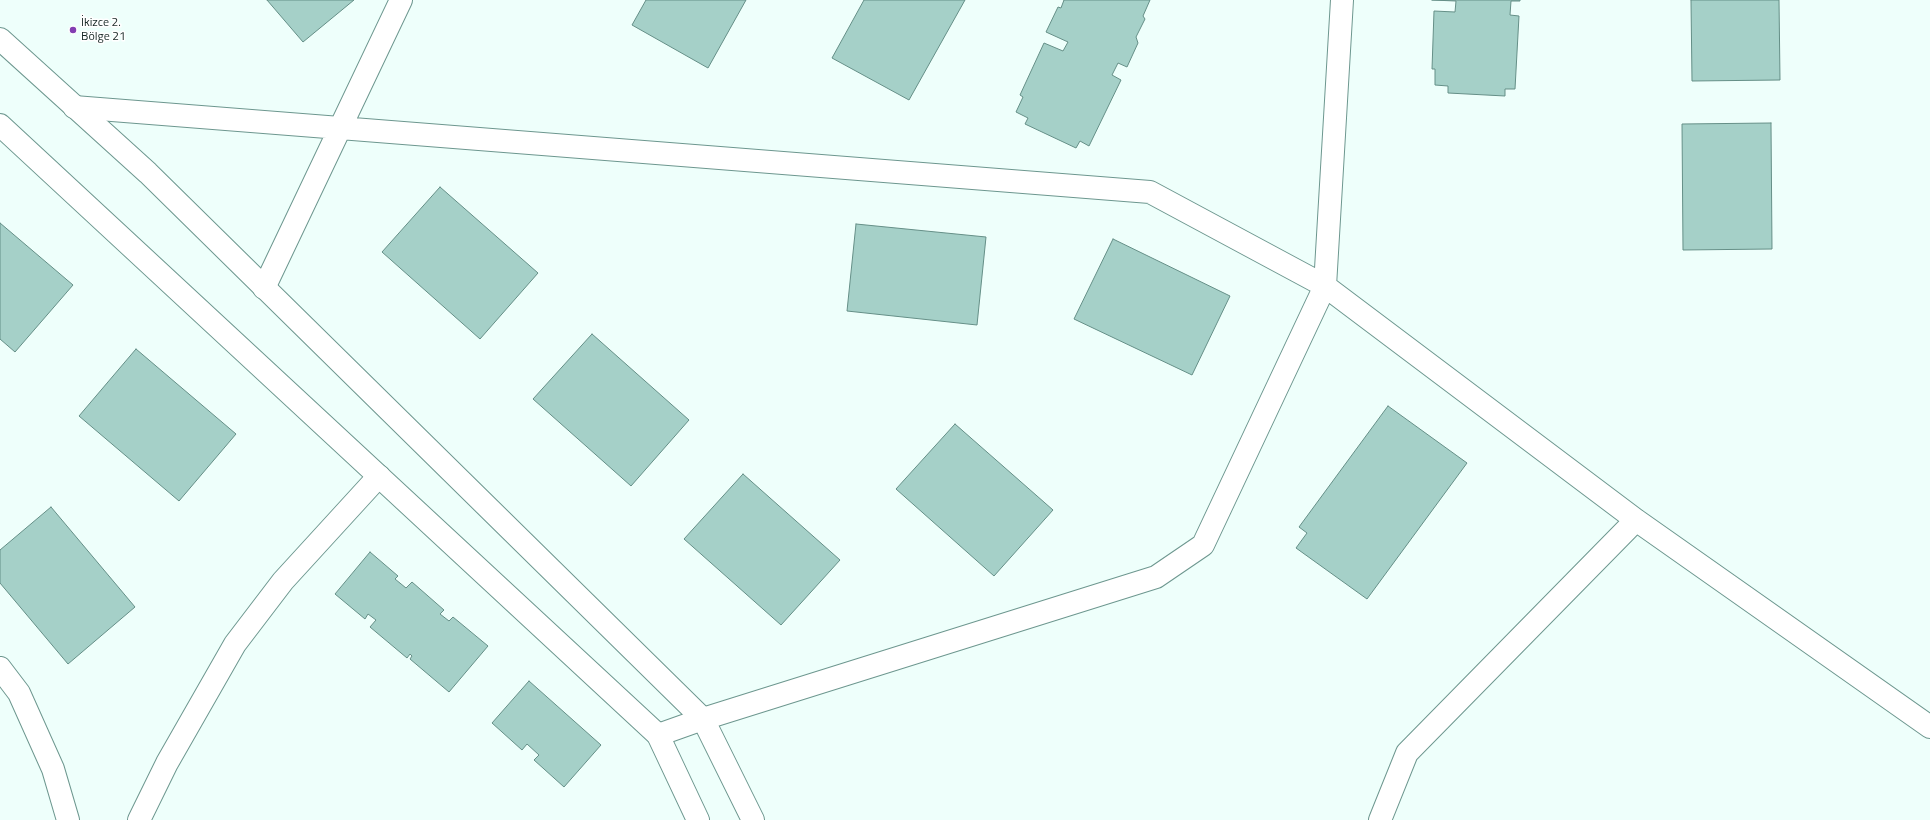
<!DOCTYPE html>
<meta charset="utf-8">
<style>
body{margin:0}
canvas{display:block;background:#eefffb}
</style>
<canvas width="1930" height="820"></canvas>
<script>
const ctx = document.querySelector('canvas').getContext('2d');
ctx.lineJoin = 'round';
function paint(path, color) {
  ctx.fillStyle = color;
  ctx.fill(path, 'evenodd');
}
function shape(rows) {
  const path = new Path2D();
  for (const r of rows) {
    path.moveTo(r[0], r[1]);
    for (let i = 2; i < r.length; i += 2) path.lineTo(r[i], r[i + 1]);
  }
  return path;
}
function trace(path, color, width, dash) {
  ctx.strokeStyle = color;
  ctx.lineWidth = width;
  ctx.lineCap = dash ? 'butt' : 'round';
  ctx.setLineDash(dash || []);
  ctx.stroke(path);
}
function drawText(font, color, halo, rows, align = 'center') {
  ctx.font = font + ' "Titillium Web",sans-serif';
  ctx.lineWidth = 3;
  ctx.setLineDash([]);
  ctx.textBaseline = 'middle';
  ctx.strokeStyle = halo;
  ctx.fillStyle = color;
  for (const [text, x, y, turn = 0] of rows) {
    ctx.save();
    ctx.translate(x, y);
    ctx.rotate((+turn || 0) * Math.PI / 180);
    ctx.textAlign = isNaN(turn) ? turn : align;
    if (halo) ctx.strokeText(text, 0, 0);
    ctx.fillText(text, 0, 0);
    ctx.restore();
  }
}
const building = shape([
 [267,0,354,0,303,42,267,0],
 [646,0,746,0,708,68,632,25,646,0],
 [864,0,965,0,909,100,832,58,864,0],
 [1064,0,1150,0,1143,16,1145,19,1136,37,1138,43,1127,67,1118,63,1112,75,1121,80,1089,146,1080,141,1076,148,1025,124,1028,118,1016,112,1023,97,1020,95,1044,43,1063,51,1068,42,1046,32,1058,7,1061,8,1064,0],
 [1432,0,1520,0,1520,1,1511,1,1510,15,1519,16,1515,89,1505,89,1505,96,1448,93,1448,86,1435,85,1435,69,1432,69,1434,11,1455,12,1456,1,1432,0],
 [1691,0,1779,0,1780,80,1692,81,1691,0],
 [1771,123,1772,249,1683,250,1682,124,1771,123],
 [440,187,538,273,480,339,382,252,440,187],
 [0,223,73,285,15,352,0,339,0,223],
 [856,224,986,237,977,325,847,311,856,224],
 [1113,239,1230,296,1192,375,1074,319,1113,239],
 [592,334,689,420,631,486,533,399,592,334],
 [136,349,236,434,179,501,79,416,136,349],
 [1388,406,1467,463,1367,599,1296,548,1307,533,1299,527,1388,406],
 [955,424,1053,510,994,576,896,489,955,424],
 [743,474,840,560,781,625,684,539,743,474],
 [51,507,135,607,68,664,0,583,0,550,51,507],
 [370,552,398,576,395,579,406,588,412,582,444,610,440,614,449,621,453,617,488,646,449,692,410,659,412,656,410,654,407,658,370,627,376,620,368,614,365,619,335,594,370,552],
 [529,681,601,745,564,787,534,760,539,755,527,744,522,750,492,723,529,681]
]);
paint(building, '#a5d0c8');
trace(building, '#658f87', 1);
const minor = shape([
 [74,107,1150,192,1325,286,1636,520,1930,727],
 [264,288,401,0],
 [0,668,19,693,53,769,68,820],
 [658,735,703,719,1156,577,1203,545,1325,286,1342,0],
 [139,820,167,763,235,644,283,581,379,476],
 [1380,820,1407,753,1636,520]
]);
const secondary = shape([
 [0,39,148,173,703,719,753,820],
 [0,125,658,735,698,820]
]);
trace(minor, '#6d978f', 24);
trace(secondary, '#6d978f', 24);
trace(minor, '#fff', 22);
trace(secondary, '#fff', 22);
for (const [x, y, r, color] of [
 [73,30,4,"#823eb2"]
]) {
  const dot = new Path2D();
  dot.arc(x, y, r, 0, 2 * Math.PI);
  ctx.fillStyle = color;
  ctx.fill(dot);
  trace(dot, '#fff', 1.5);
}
drawText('12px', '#172825', '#fff', [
 ["İkizce 2.",81,23],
 ["Bölge 21",81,37]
], 'left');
</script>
